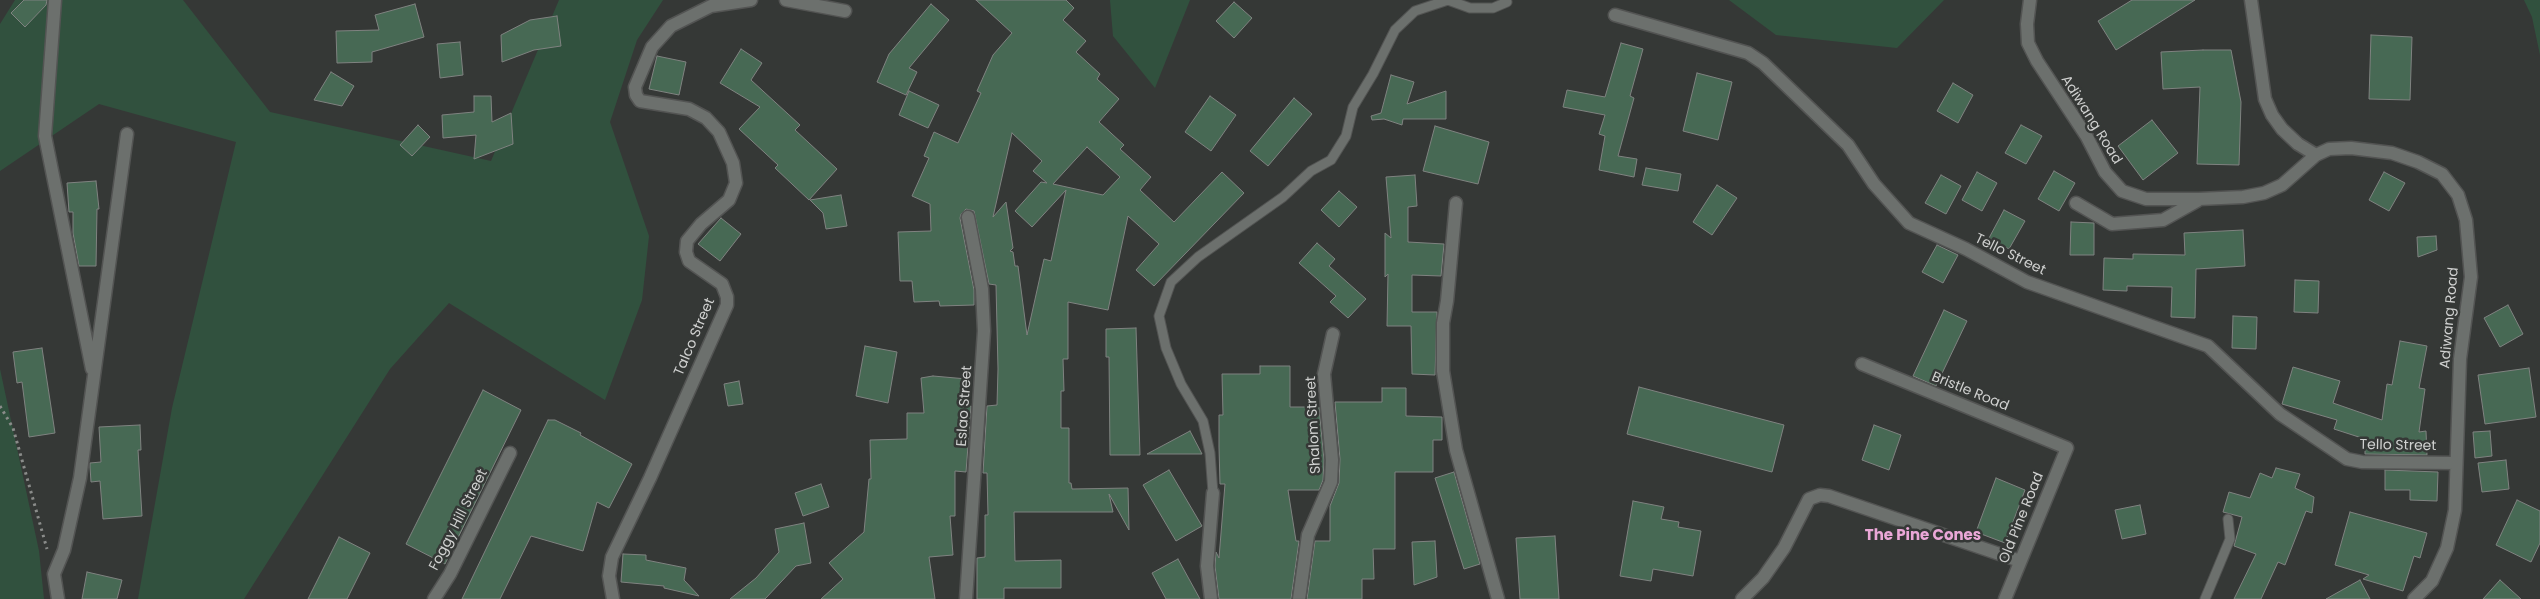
<!DOCTYPE html>
<style>
body{margin:0}
canvas{display:block;background:#353836}
</style>
<canvas width="2540" height="599"></canvas>
<script>
const ctx = document.querySelector('canvas').getContext('2d');
ctx.lineJoin = 'round';
function paint(path, color) {
  ctx.fillStyle = color;
  ctx.fill(path, 'evenodd');
}
function shape(rows) {
  const path = new Path2D();
  for (const r of rows) {
    path.moveTo(r[0], r[1]);
    for (let i = 2; i < r.length; i += 2) path.lineTo(r[i], r[i + 1]);
  }
  return path;
}
function trace(path, color, width, dash) {
  ctx.strokeStyle = color;
  ctx.lineWidth = width;
  ctx.lineCap = dash ? 'butt' : 'round';
  ctx.setLineDash(dash || []);
  ctx.stroke(path);
}
function drawText(font, color, halo, rows, align = 'center') {
  ctx.font = font + ' Poppins,sans-serif';
  ctx.lineWidth = 5;
  ctx.setLineDash([]);
  ctx.textBaseline = 'middle';
  ctx.strokeStyle = halo;
  ctx.fillStyle = color;
  for (const [text, x, y, turn = 0] of rows) {
    ctx.save();
    ctx.translate(x, y);
    ctx.rotate((+turn || 0) * Math.PI / 180);
    ctx.textAlign = isNaN(turn) ? turn : align;
    if (halo) ctx.strokeText(text, 0, 0);
    ctx.fillText(text, 0, 0);
    ctx.restore();
  }
}
paint(shape([
 [15,0,183,0,270,112,491,161,559,0,663,0,637,40,610,122,649,236,642,300,605,400,449,303,390,369,244,599,138,599,172,408,236,142,99,104,0,171,0,24],
 [1110,0,1190,0,1155,88,1113,36],
 [1729,0,1944,0,1897,48,1776,35],
 [2524,0,2540,0,2540,55,2532,17],
 [0,369,39,551,44,599,0,599]
]), '#31513e');
const building = shape([
 [24,0,47,0,46,5,25,27,11,13,24,0],
 [976,0,1066,0,1074,8,1063,20,1086,41,1076,52,1100,74,1097,79,1119,99,1099,122,1124,145,1120,149,1151,177,1140,190,1174,222,1222,172,1244,193,1154,286,1136,270,1159,244,1128,216,1108,310,1068,302,1068,359,1063,359,1064,391,1061,391,1061,428,1069,428,1069,483,1071,483,1072,489,1128,488,1129,530,1109,494,1113,512,1014,512,1015,561,1061,560,1061,588,1004,588,1004,599,977,599,977,558,985,557,985,515,988,515,987,473,983,473,987,406,997,405,998,369,996,285,989,284,974,211,966,209,961,214,960,218,974,290,974,305,940,306,939,301,914,302,912,281,900,281,898,232,931,231,930,204,912,196,929,158,924,156,934,132,958,143,981,93,977,91,993,55,1012,33,976,0],
 [1012,133,1042,161,1033,171,1047,183,1041,182,1015,211,1032,227,1066,190,1051,261,1044,259,1027,335,1018,266,1015,266,1013,252,1010,251,1013,248,1006,202,993,217,1012,133],
 [1087,147,1120,177,1103,195,1053,184,1087,147],
 [2132,0,2195,0,2116,50,2098,21,2132,0],
 [1234,2,1252,18,1234,38,1216,21,1234,2],
 [415,4,424,37,372,52,372,62,337,63,336,31,379,30,375,15,415,4],
 [931,4,949,20,909,68,917,72,906,95,877,82,889,54,931,4],
 [557,16,561,46,534,50,502,62,501,35,530,20,557,16],
 [2371,35,2412,37,2410,100,2369,99,2371,35],
 [460,42,463,75,440,78,437,44,460,42],
 [1621,43,1643,49,1630,96,1634,98,1618,156,1637,159,1634,177,1599,170,1605,136,1599,134,1605,115,1563,107,1567,90,1605,97,1621,43],
 [741,49,762,63,751,80,800,125,795,130,837,169,809,200,775,168,778,165,739,129,760,107,720,83,741,49],
 [2203,50,2231,50,2241,102,2239,165,2197,164,2200,87,2163,89,2161,52,2203,50],
 [657,56,686,62,679,95,649,89,657,56],
 [331,72,354,86,342,106,314,100,331,72],
 [1697,73,1732,82,1718,140,1683,131,1697,73],
 [1391,75,1414,82,1407,104,1446,91,1446,119,1403,119,1402,125,1384,119,1372,120,1371,116,1381,113,1391,75],
 [1953,83,1973,95,1958,123,1937,111,1953,83],
 [909,91,939,105,928,128,899,115,909,91],
 [474,96,491,96,492,122,511,113,513,144,474,159,476,135,443,138,442,115,474,112,474,96],
 [1210,96,1236,115,1211,151,1185,132,1210,96],
 [1294,98,1312,114,1268,166,1250,151,1294,98],
 [2152,120,2178,153,2143,180,2118,146,2152,120],
 [418,125,430,137,412,156,400,145,418,125],
 [2021,125,2042,136,2026,164,2005,153,2021,125],
 [1435,126,1489,142,1478,184,1423,171,1435,126],
 [1646,168,1681,174,1678,191,1642,185,1646,168],
 [2054,171,2075,183,2059,211,2038,199,2054,171],
 [1977,172,1997,183,1982,211,1962,200,1977,172],
 [2384,172,2405,183,2389,211,2369,200,2384,172],
 [1415,175,1417,206,1408,207,1408,242,1444,244,1441,276,1412,275,1412,312,1437,312,1435,375,1412,374,1411,326,1387,326,1388,274,1385,277,1385,233,1391,238,1386,177,1415,175],
 [1941,175,1961,186,1946,214,1925,203,1941,175],
 [96,181,99,209,97,209,96,266,79,266,73,233,73,212,69,212,67,183,96,181],
 [1717,185,1737,198,1712,235,1693,222,1717,185],
 [1339,191,1357,207,1339,227,1321,210,1339,191],
 [841,195,847,226,826,229,823,213,810,200,841,195],
 [2004,210,2025,221,2009,249,1989,238,2004,210],
 [721,218,741,234,720,261,698,244,721,218],
 [2071,222,2094,223,2094,255,2070,255,2071,222],
 [2243,230,2245,266,2196,269,2195,318,2171,317,2172,287,2127,286,2127,291,2103,290,2104,258,2133,259,2133,254,2185,255,2184,233,2243,230],
 [2436,236,2437,250,2418,257,2417,237,2436,236],
 [1317,243,1335,259,1329,266,1366,299,1348,318,1330,302,1336,296,1299,263,1317,243],
 [1937,245,1958,255,1943,283,1922,272,1937,245],
 [2295,280,2319,281,2318,313,2294,312,2295,280],
 [2508,305,2523,334,2500,347,2484,318,2508,305],
 [1944,310,1967,321,1936,386,1913,376,1944,310],
 [2233,316,2257,317,2256,349,2232,348,2233,316],
 [1136,328,1140,455,1110,455,1109,357,1106,357,1106,329,1136,328],
 [2400,341,2427,346,2419,388,2425,389,2419,432,2426,431,2427,455,2365,454,2365,439,2334,429,2337,420,2282,404,2293,367,2340,381,2333,403,2382,420,2387,384,2392,385,2400,341],
 [865,346,897,352,888,403,856,396,865,346],
 [42,348,55,433,29,437,22,382,17,383,13,352,42,348],
 [1260,366,1290,366,1290,407,1319,407,1324,460,1323,480,1319,490,1288,490,1296,541,1299,541,1291,599,1219,599,1215,566,1216,552,1219,558,1225,484,1220,484,1219,447,1219,415,1223,415,1222,374,1260,374,1260,366],
 [2529,368,2536,417,2485,424,2478,375,2529,368],
 [933,376,967,379,965,406,971,406,966,472,955,471,955,516,950,516,953,555,929,557,935,599,821,599,843,579,829,563,864,532,869,479,871,479,870,440,907,439,907,413,924,413,921,378,933,376],
 [739,381,743,404,728,406,724,384,739,381],
 [1639,387,1784,425,1772,472,1627,434,1639,387],
 [1382,388,1406,388,1406,416,1442,417,1442,440,1433,440,1433,472,1395,472,1395,549,1373,549,1374,579,1362,579,1362,599,1307,599,1315,541,1330,541,1330,506,1339,483,1340,459,1335,402,1382,402,1382,388],
 [483,390,521,410,445,564,406,544,483,390],
 [548,420,555,420,581,433,580,435,632,464,609,508,597,502,583,551,531,536,500,599,462,599,548,420],
 [140,425,141,450,138,450,142,516,103,519,100,481,91,482,90,467,90,463,101,462,99,427,140,425],
 [1874,425,1901,435,1889,470,1862,460,1874,425],
 [1190,431,1202,454,1147,454,1190,431],
 [2490,431,2492,456,2475,458,2473,432,2490,431],
 [2506,460,2509,489,2482,492,2478,463,2506,460],
 [2276,468,2300,474,2295,488,2314,497,2312,513,2306,511,2285,565,2278,562,2261,599,2234,599,2256,554,2234,546,2242,517,2223,512,2229,492,2250,498,2260,473,2272,478,2276,468],
 [1169,470,1202,526,1176,541,1143,485,1169,470],
 [2385,470,2438,472,2437,501,2410,500,2410,490,2385,490,2385,470],
 [1454,472,1480,564,1464,569,1435,478,1454,472],
 [1996,478,2025,490,2005,543,1976,532,1996,478],
 [821,484,829,507,803,516,795,493,821,484],
 [2517,500,2540,511,2540,543,2531,562,2496,545,2517,500],
 [1633,501,1664,507,1661,519,1679,522,1678,527,1701,531,1693,576,1653,569,1651,581,1620,576,1633,501],
 [2140,505,2146,534,2122,539,2115,510,2140,505],
 [2350,512,2427,533,2420,558,2414,556,2403,591,2363,579,2369,575,2335,565,2350,512],
 [804,523,811,563,796,566,765,599,730,599,756,578,779,552,775,529,804,523],
 [1555,536,1559,599,1520,599,1516,538,1555,536],
 [339,537,370,553,347,599,308,599,339,537],
 [1435,541,1437,577,1414,585,1412,542,1435,541],
 [623,554,646,555,646,560,686,568,684,580,699,596,664,588,664,586,621,582,623,554],
 [1178,559,1200,599,1166,599,1152,573,1178,559],
 [87,572,122,580,117,599,82,599,87,572],
 [2360,580,2370,599,2326,599,2360,580],
 [2500,580,2521,599,2483,599,2500,580]
]);
paint(building, '#476954');
trace(building, '#7f8280', 1);
const service = shape([
 [1213,493,1210,453,1203,421,1181,384,1166,348,1159,316,1171,282,1198,257,1283,197,1311,171,1331,160,1346,136,1353,107,1373,74,1395,30,1415,11,1448,0,1470,8,1493,8,1507,2],
 [2205,599,2230,539,2228,519]
]);
const minor = shape([
 [55,0,45,136,92,369],
 [786,0,845,11],
 [2030,0,2027,24,2028,43,2037,61,2087,137,2105,172,2122,191,2146,199,2199,199,2243,197,2264,193,2282,185,2316,155,2329,149,2351,148,2392,153,2418,162,2442,174,2458,195,2466,220,2471,277,2460,359,2455,510,2447,548,2432,581,2414,599],
 [2251,0,2265,99,2272,115,2282,129,2298,144,2316,155],
 [1615,15,1748,53,1763,63,1848,145,1874,184,1909,223,1966,249,2027,282,2208,346,2280,414,2347,459,2362,462,2455,463],
 [1456,203,1447,301,1443,323,1443,371,1456,450,1498,599],
 [2076,203,2112,224,2163,220,2197,201],
 [1862,364,2067,448,2005,599],
 [58,599,54,574,64,550,80,478,127,134],
 [434,599,450,574,510,453],
 [613,599,609,576,612,557,650,478,727,305,727,297,722,284,689,261,686,252,687,241,701,224,729,200,736,183,733,163,719,132,706,118,689,109,640,101,636,95,635,87,652,47,671,26,711,6,751,0],
 [966,599,984,331,982,289,968,217],
 [1211,599,1207,566,1213,493],
 [1299,599,1308,535,1331,482,1332,460,1324,374,1333,334],
 [1742,599,1763,578,1784,548,1809,499,1820,495,1829,496,2020,561]
]);
trace(service, '#535453', 11);
trace(minor, '#535453', 15);
trace(shape([
 [0,406,13,428,47,549]
]), '#8a8c8a', 3, [2.5, 4]);
trace(service, '#6c706d', 9);
trace(minor, '#6c706d', 12);
drawText('14px', '#d0d1d0', '#353836', [
 ["Adiwang Road",2091,120,58],
 ["Tello Street",2010,255,26],
 ["Adiwang Road",2450,318,-85],
 ["Talco Street",695,337,-67],
 ["Bristle Road",1970,392,22],
 ["Eslao Street",965,406,-86],
 ["Shalom Street",1314,425,-93],
 ["Tello Street",2398,446,1],
 ["Old Pine Road",2022,518,-68],
 ["Foggy Hill Street",459,520,-63]
]);
drawText('bold 15px', '#eaa7d7', '#353836', [
 ["The Pine Cones",1923,536]
]);
</script>
